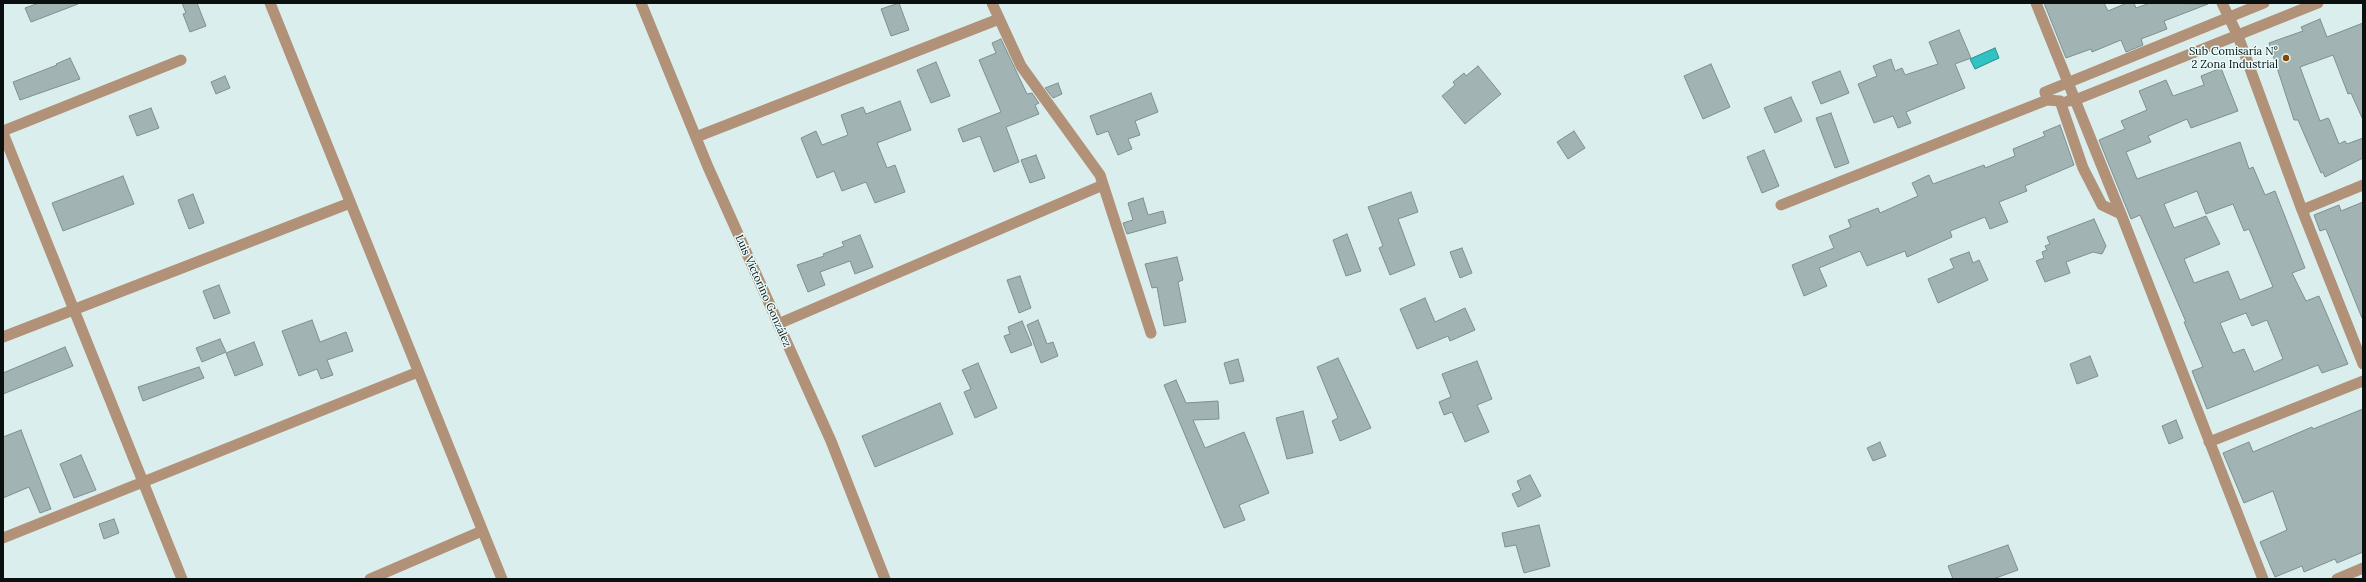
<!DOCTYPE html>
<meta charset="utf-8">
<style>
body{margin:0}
#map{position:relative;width:2366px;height:582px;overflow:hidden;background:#dbeeee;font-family:Lora,serif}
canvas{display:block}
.frame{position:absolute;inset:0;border:4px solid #0a1010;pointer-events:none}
</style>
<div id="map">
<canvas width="2366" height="582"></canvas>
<div class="frame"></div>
</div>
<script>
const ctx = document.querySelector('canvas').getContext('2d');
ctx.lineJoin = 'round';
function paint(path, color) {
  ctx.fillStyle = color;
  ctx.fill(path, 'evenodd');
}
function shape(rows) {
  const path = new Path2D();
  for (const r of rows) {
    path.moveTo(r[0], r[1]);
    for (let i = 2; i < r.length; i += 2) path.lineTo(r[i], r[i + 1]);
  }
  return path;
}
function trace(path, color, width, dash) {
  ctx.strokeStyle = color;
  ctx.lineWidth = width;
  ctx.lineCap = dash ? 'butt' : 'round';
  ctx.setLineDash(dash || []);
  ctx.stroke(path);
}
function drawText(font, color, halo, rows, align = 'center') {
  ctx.font = font + ' Lora,serif';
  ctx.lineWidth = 3;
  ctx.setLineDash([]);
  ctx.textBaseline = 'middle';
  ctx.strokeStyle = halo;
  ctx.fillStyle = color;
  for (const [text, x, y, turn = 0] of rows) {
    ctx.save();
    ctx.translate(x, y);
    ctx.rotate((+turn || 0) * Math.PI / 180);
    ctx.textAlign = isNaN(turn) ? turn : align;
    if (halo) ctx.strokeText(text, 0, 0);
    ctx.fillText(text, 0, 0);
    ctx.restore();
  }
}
const water = shape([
 [1995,48,1999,58,1975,69,1970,59,1995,48]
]);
paint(water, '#31c2c4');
trace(water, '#258d8e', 1);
const building = shape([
 [39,3,77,3,78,4,31,22,25,8,39,3],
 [182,3,197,3,206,26,190,32,183,14,186,13,182,3],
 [899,3,909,30,891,36,881,9,899,3],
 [2044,3,2104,3,2108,11,2127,3,2134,3,2136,8,2150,3,2208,4,2164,21,2167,29,2141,39,2143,45,2126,52,2121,40,2092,52,2091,49,2066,58,2044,3],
 [2320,19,2327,37,2363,23,2363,120,2351,93,2348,94,2333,55,2300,67,2320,121,2328,118,2329,119,2339,144,2345,141,2347,144,2363,138,2363,158,2325,177,2323,172,2321,173,2298,120,2294,120,2269,43,2303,31,2301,27,2320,19],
 [1959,30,1971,58,1955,64,1965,88,1906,112,1911,123,1898,128,1893,116,1874,123,1858,84,1877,76,1873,66,1891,59,1895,71,1902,68,1905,75,1938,64,1929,42,1959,30],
 [1001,39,1027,94,1032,93,1039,103,1035,105,1039,114,1006,127,1019,162,994,172,980,136,963,142,958,129,1001,112,979,60,996,53,992,43,1001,39],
 [70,58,80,79,20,100,13,82,57,65,56,64,70,58],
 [936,62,950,96,931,103,917,70,936,62],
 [1711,64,1730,107,1703,119,1684,76,1711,64],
 [1478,66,1501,94,1465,124,1442,96,1455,85,1453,82,1464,73,1466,76,1478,66],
 [2221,68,2238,111,2191,128,2187,119,2148,136,2151,142,2126,152,2137,179,2240,142,2249,169,2253,167,2265,195,2275,191,2305,268,2292,273,2306,301,2319,296,2348,364,2322,373,2318,365,2207,409,2192,371,2203,367,2184,322,2186,322,2140,215,2131,219,2099,140,2125,129,2121,121,2147,110,2139,91,2166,80,2173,96,2204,85,2201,76,2221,68],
 [2197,191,2206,214,2233,204,2244,231,2249,229,2273,287,2240,300,2228,271,2194,283,2184,259,2220,244,2206,216,2174,228,2164,204,2197,191],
 [2246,313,2252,326,2267,320,2283,359,2254,372,2244,349,2233,353,2220,323,2246,313],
 [1840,71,1849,93,1821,104,1812,82,1840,71],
 [225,76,230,88,216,94,211,82,225,76],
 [1058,83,1062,94,1053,98,1045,88,1058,83],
 [1151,93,1158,112,1135,121,1140,135,1128,139,1132,149,1118,155,1108,131,1097,135,1090,116,1151,93],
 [1791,97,1802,121,1775,133,1764,108,1791,97],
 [900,101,911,130,877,143,887,168,895,165,905,192,875,203,866,182,842,191,834,171,817,178,801,138,816,131,822,145,848,135,841,115,863,107,866,114,900,101],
 [151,108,159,128,137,136,129,116,151,108],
 [1831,113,1849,163,1835,168,1816,118,1831,113],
 [2060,125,2074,165,2025,186,2027,191,1999,202,2008,222,1990,229,1985,217,1950,231,1952,237,1907,257,1905,251,1867,266,1860,251,1819,268,1827,286,1804,296,1792,265,1834,248,1829,236,1851,227,1848,220,1878,208,1880,213,1918,196,1912,183,1929,175,1933,184,1984,165,1985,168,2015,156,2013,149,2045,136,2043,132,2060,125],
 [1574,131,1585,148,1568,159,1557,142,1574,131],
 [1764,150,1779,186,1762,193,1747,157,1764,150],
 [1036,155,1045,178,1030,183,1021,160,1036,155],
 [123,176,134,204,63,231,52,203,123,176],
 [1411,192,1418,212,1398,219,1415,265,1390,275,1379,248,1383,246,1368,207,1411,192],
 [193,194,204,223,189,229,178,200,193,194],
 [1143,198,1148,215,1163,211,1166,223,1127,234,1123,223,1133,220,1128,203,1143,198],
 [2363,202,2363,318,2362,318,2326,229,2320,231,2314,215,2339,205,2341,211,2363,202],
 [2094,219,2106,246,2102,254,2093,252,2066,262,2070,273,2045,282,2036,261,2044,258,2042,252,2047,250,2045,246,2050,244,2047,237,2094,219],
 [1347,234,1361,271,1346,276,1333,240,1347,234],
 [860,235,873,267,855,274,850,261,820,272,825,285,808,292,797,265,824,256,823,254,844,246,842,242,860,235],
 [1462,248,1472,273,1460,278,1450,252,1462,248],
 [1969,252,1973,263,1979,260,1988,280,1938,303,1928,279,1954,268,1950,259,1969,252],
 [1177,257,1183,280,1178,282,1186,322,1164,326,1157,287,1152,288,1145,264,1177,257],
 [1020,276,1031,308,1019,313,1007,280,1020,276],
 [219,285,230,313,214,319,203,291,219,285],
 [1425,298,1435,322,1465,308,1475,330,1450,341,1448,336,1417,349,1400,309,1425,298],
 [312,320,320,342,346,332,353,351,327,360,333,375,321,379,317,369,299,376,282,331,312,320],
 [1038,320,1047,344,1053,342,1058,356,1041,363,1027,325,1038,320],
 [1022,321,1032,345,1011,353,1004,336,1010,334,1008,327,1022,321],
 [220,339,226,352,202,362,196,348,220,339],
 [254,342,263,365,235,376,226,353,254,342],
 [65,347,73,366,3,394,3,373,65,347],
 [2090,356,2098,376,2077,384,2070,364,2090,356],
 [1338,358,1371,428,1340,441,1332,421,1338,418,1317,367,1338,358],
 [1238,359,1244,381,1230,384,1224,363,1238,359],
 [1477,361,1492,399,1477,405,1489,432,1465,442,1452,412,1444,415,1439,402,1451,397,1442,374,1477,361],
 [978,363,997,408,975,418,964,392,971,389,962,370,978,363],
 [199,367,204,378,143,401,138,387,199,367],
 [1176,380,1186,403,1218,401,1219,419,1193,420,1205,448,1244,432,1269,493,1239,505,1245,520,1224,528,1164,385,1176,380],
 [940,403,953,434,875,467,862,436,940,403],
 [2363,409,2363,552,2337,563,2335,559,2304,572,2302,566,2275,577,2260,542,2287,530,2273,491,2244,503,2223,453,2249,442,2253,452,2312,427,2313,429,2363,409],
 [1303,411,1313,453,1287,459,1276,418,1303,411],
 [2176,420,2183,438,2169,444,2162,426,2176,420],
 [21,430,51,509,40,513,29,487,3,498,3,437,21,430],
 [1880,442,1886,456,1873,461,1867,448,1880,442],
 [81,455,96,490,74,498,60,464,81,455],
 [1530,475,1541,496,1518,507,1512,494,1521,490,1517,481,1530,475],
 [114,519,119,533,104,539,99,524,114,519],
 [1539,525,1550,566,1524,573,1516,545,1505,547,1502,533,1539,525],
 [2008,545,2018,570,1993,579,1953,579,1948,566,2008,545]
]);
paint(building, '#a2b3b3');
trace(building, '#7e8f8f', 1);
trace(shape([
 [270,3,502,579],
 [641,3,708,167,831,441,885,579],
 [992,3,1021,66,1100,175,1151,333],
 [2036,3,2121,214,2263,579],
 [2222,3,2238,36,2302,210,2363,364],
 [2068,101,2075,100,2318,3],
 [3,131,181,60],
 [3,133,182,579],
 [696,137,999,19],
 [1781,205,2047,100],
 [2302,210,2363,185],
 [2121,214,2102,205,2083,168,2060,101,2047,100,2045,92,2264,3],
 [778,324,1103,185],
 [3,337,350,203],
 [2209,442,2363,381],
 [3,538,418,372],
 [370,579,482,531],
 [2337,579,2363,568]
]), '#b19178', 11);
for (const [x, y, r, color] of [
 [2286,58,4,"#844705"]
]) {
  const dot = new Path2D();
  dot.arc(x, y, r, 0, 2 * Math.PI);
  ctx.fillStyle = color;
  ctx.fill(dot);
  trace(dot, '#e9fbfb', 1.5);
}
drawText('11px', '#0a1010', '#e9fbfb', [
 ["Sub Comisaría N°",2278,52],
 ["2 Zona Industrial",2278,65]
], 'right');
drawText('11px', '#0a1010', '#e9fbfb', [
 ["Luis Victorino González",763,291,66]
]);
</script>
